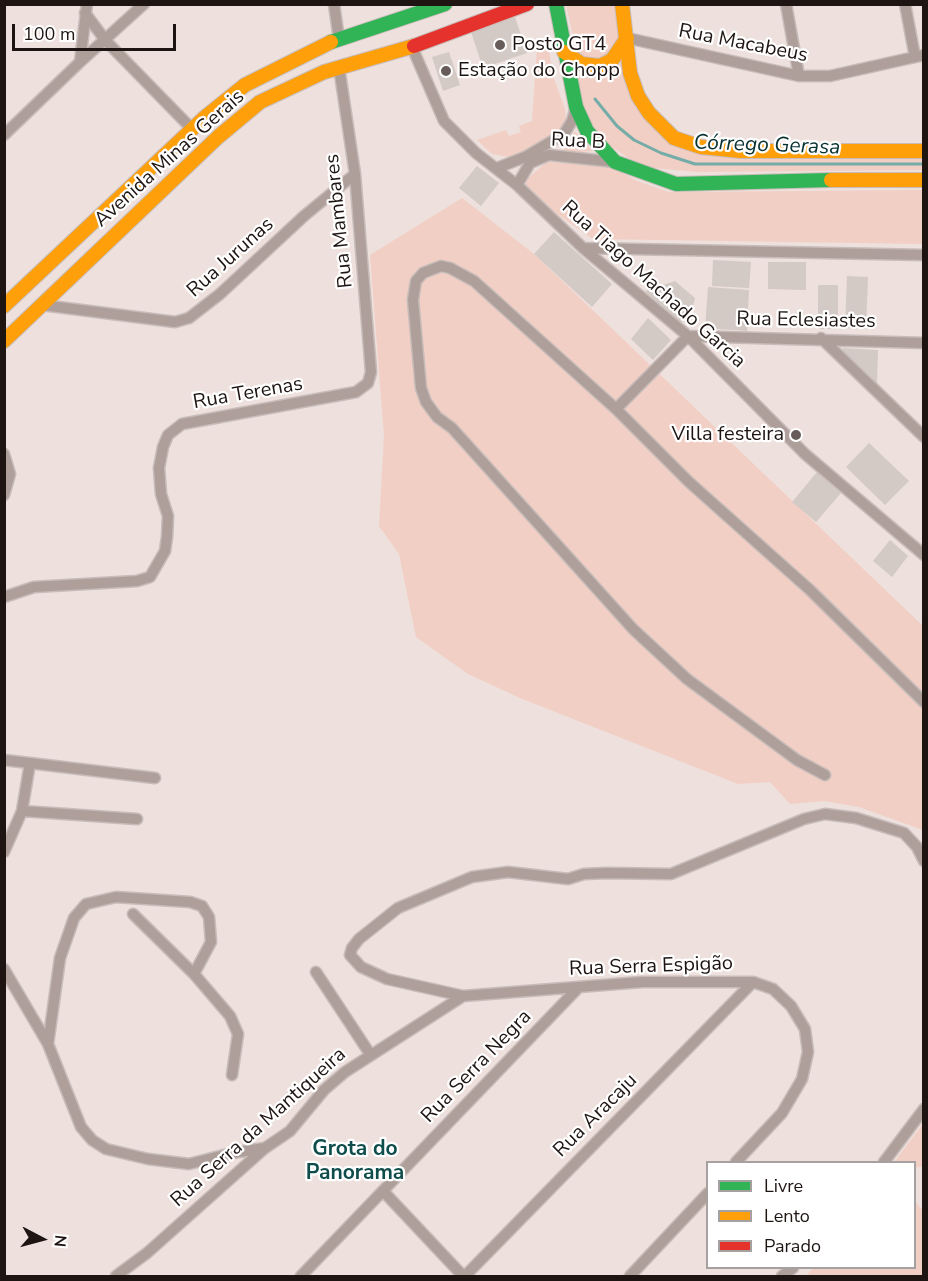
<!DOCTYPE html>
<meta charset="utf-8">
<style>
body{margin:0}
#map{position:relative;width:928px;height:1281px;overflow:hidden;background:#eee0dc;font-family:"Nunito Sans",sans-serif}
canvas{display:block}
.frame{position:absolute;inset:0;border:6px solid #1e1513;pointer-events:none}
.legend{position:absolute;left:706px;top:1161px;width:210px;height:108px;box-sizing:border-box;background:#fff;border:2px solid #a5a1a1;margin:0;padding:8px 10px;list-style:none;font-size:18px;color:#1e1513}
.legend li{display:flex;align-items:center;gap:12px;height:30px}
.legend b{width:30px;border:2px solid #a5a1a1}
.north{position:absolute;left:12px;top:1209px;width:60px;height:60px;-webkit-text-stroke:4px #fff;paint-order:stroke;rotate:96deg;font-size:16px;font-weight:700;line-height:24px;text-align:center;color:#1e1513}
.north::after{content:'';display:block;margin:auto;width:21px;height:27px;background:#1e1513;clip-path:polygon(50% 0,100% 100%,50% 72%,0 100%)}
.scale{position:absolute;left:12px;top:24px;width:164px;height:27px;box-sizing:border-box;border:3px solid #1e1513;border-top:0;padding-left:8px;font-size:18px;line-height:21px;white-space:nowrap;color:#1e1513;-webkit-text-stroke:4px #fff;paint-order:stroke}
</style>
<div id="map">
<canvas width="928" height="1281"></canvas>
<div class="frame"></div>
<ul class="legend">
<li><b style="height:8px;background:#30b455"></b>Livre</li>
<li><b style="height:8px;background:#ff9f0a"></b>Lento</li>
<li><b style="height:8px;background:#e5322d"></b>Parado</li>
</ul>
<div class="north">N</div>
<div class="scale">100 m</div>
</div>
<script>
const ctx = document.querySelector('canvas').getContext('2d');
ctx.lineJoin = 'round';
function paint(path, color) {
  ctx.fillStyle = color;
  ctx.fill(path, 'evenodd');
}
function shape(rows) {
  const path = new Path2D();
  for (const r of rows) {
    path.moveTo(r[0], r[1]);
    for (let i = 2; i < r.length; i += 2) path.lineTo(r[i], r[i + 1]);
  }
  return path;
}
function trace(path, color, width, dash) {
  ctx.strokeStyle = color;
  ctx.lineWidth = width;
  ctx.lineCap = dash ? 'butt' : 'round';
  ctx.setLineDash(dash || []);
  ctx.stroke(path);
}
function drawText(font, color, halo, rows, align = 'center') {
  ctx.font = font + ' "Nunito Sans",sans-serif';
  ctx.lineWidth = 4.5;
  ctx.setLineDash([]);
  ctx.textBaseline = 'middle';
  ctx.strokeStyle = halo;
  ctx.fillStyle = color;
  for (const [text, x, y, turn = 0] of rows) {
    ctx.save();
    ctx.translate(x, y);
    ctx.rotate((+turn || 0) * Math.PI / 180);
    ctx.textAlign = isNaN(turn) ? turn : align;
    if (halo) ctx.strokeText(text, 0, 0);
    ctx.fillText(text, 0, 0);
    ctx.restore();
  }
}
paint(shape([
 [566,5,614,5,619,38,604,59,588,59,577,53],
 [548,44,553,76,565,109,566,122,559,132,516,156,508,157,492,154,477,140,506,130,509,136,521,132,519,126,532,121,537,48],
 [620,60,629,93,636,107,652,125,738,157,869,159,923,157,923,170,696,172,654,168,631,160,595,135,581,111,574,71,594,74,604,71],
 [575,131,584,142,593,151,561,153],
 [547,162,611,166,637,181,669,192,923,190,923,244,593,239,531,196,525,187,527,179],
 [462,198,534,254,923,626,923,830,859,807,825,801,790,804,770,782,738,784,520,698,468,674,416,637,399,554,379,526,384,436,370,255],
 [923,1124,923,1166,915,1168,914,1162,894,1162],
 [915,1201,923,1211,923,1276,806,1276,813,1268,914,1268]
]), '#f1cfc5');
trace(shape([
 [595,99,617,126,634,140,661,153,695,164,924,164]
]), '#75aca8', 3);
paint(shape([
 [515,17,527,53,483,68,471,32],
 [449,52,460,85,443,91,432,57],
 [477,166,499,183,481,206,459,188],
 [554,232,612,284,592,307,534,254],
 [713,260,751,262,749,288,712,286],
 [768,262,806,262,806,290,768,289],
 [847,276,868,277,866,329,845,328],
 [675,281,695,298,689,323,679,321,645,291],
 [818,285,838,285,838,329,818,329],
 [708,287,749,290,747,331,705,328],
 [648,318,671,340,653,360,631,339],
 [843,348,878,350,877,383,840,353],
 [869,443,909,481,885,505,846,467],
 [817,472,841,493,816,522,792,502],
 [890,540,908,556,892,577,873,561]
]), '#d3c9c5');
const street = shape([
 [334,4,339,39],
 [786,4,799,76],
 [905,4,915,57],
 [85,13,106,41,192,129],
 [627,38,799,76,830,76,924,55],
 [412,47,444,121,476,153,517,185,583,248,688,336,805,454,924,555],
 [80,62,87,4],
 [4,135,80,62,144,4],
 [497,168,525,157,564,134,572,121,576,107],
 [517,185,530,163,549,155,615,162],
 [583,248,924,255],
 [42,305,175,322,189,318,220,294,304,216,355,174],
 [821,338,924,437],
 [616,409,688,336,924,343],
 [4,454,10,474,4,495],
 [4,597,34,587,137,581,150,577,165,551,167,537,168,516,161,494,159,468,163,447,168,435,182,424,356,392,368,383,371,372,355,174,339,67],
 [4,760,155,778],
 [825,775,797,760,687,679,633,629,452,428,437,417,426,402,421,388,413,300,416,281,423,273,441,266,450,268,474,281,616,409,689,482,810,590,924,702],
 [22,811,30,763],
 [4,852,22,811,137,819],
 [133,914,194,974],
 [4,969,48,1044,81,1127,92,1140,106,1149,148,1159,189,1164,232,1153,265,1148],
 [316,972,370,1054],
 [48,1044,60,958,74,918,86,904,116,897,190,902,202,906,209,917,211,942,194,974,230,1016,238,1034,232,1075],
 [736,1162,782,1113,802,1079,808,1052,805,1029,791,1006,773,989,753,982,642,982,463,996,387,979,361,967,350,955,352,948,359,939,398,908,472,877,508,872,568,879,584,874,607,873,671,874,804,819,825,814,856,818,904,833,917,847,924,861],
 [884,1162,924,1109],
 [383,1191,463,1276],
 [116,1276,147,1253,265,1148,290,1131,324,1090,345,1072,463,996],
 [301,1276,579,987],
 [465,1276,753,982],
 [630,1276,708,1193],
 [782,1276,793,1268]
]);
const fast = shape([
 [556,4,576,107,587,131,615,162,676,184,831,180],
 [331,42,445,4]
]);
const slow = shape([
 [622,4,630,73,638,96,649,113,674,138,701,147,740,151,924,151],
 [564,52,582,64,600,66,612,60,627,38],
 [831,180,924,180],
 [4,306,204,118,245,85,331,42],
 [4,341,218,137,260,102,324,72,414,46]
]);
const jam = shape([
 [414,46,527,4]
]);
trace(street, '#c7bcb9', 13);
trace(fast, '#c7bcb9', 16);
trace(slow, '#c7bcb9', 16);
trace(jam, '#c7bcb9', 16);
trace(street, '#af9f9b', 10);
trace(fast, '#30b455', 14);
trace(slow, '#ff9f0a', 14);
trace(jam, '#e5322d', 14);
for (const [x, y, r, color] of [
 [500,45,6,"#675c59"],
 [446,71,6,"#675c59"],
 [796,435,6,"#675c59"]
]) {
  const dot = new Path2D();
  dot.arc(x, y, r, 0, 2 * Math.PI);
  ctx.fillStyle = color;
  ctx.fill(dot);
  trace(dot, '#fff', 2);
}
drawText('20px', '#1e1513', '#fff', [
 ["Rua Macabeus",743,44,11],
 ["Rua B",578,142,3],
 ["Avenida Minas Gerais",170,159,-42],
 ["Rua Mambares",340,221,-96],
 ["Rua Jurunas",231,258,-42],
 ["Rua Tiago Machado Garcia",653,285,42],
 ["Rua Eclesiastes",806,321,1],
 ["Rua Terenas",248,394,-10],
 ["Rua Serra Espigão",651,967,-2],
 ["Rua Serra Negra",477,1067,-46],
 ["Rua Aracaju",596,1116,-45],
 ["Rua Serra da Mantiqueira",259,1128,-42]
]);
drawText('20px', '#1e1513', '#fff', [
 ["Posto GT4",512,45],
 ["Estação do Chopp",458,71],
 ["Villa festeira",784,435,"right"]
], 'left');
drawText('italic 21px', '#073230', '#fff', [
 ["Córrego Gerasa",767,146,2]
]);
drawText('bold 21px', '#0f4d4c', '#fff', [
 ["Grota do",355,1150],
 ["Panorama",355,1174]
]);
</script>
